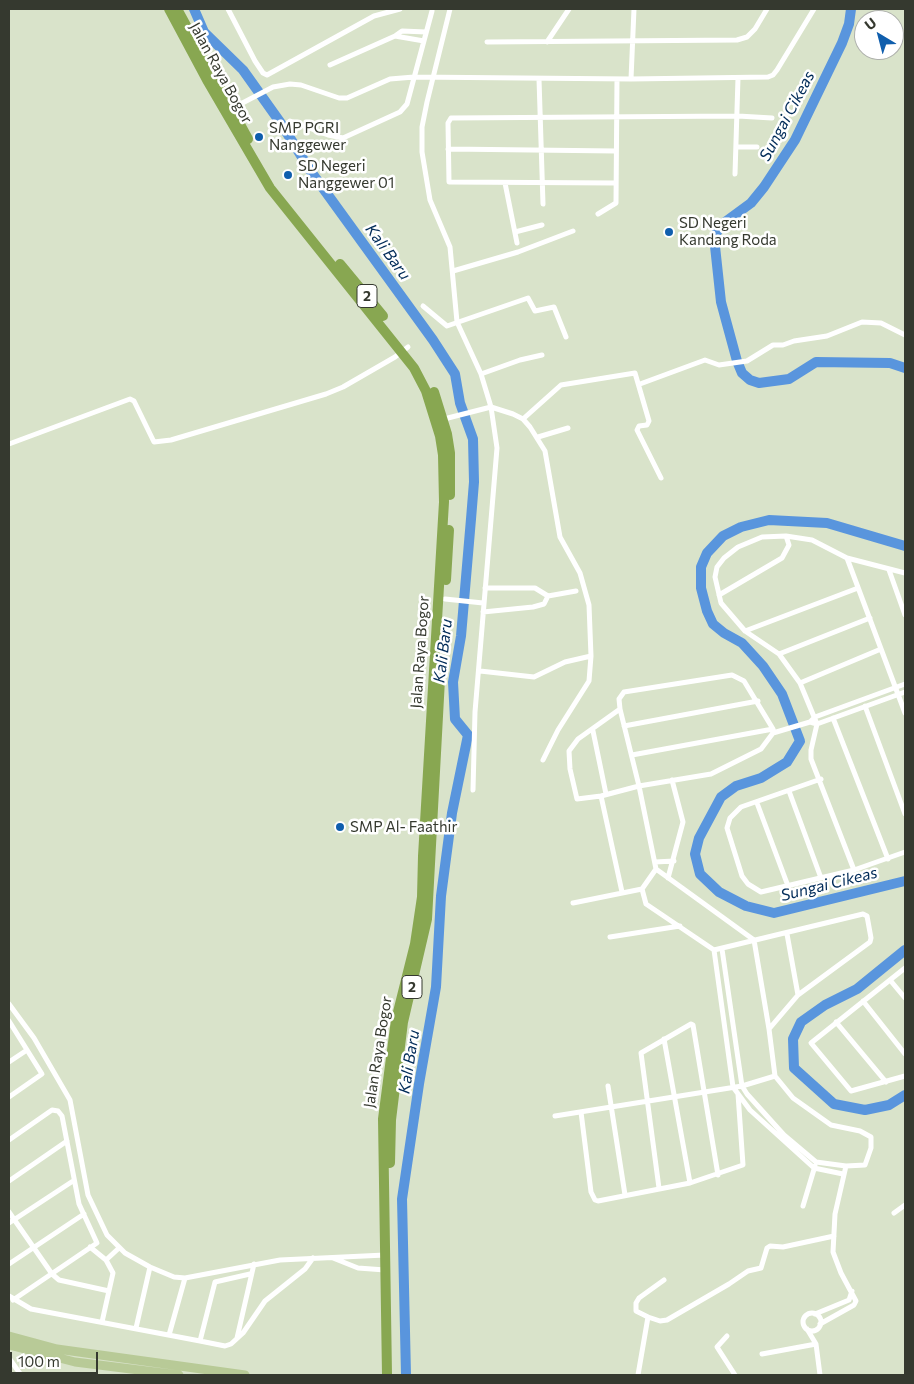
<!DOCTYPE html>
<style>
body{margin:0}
#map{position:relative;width:914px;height:1384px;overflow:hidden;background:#d9e3ca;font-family:Commissioner,sans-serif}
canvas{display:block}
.frame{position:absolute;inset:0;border:10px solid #35392f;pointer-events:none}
.north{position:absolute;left:854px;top:10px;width:50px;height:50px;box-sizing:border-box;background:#fff;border:1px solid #aeb0ac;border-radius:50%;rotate:323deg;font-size:14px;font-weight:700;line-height:20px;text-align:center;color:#35392f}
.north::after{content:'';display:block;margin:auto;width:18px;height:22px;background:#0f5ead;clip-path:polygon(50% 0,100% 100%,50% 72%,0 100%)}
.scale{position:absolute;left:10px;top:1352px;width:88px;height:22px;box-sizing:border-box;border:2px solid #35392f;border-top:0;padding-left:6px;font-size:15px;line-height:18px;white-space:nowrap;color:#35392f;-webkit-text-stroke:4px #fff;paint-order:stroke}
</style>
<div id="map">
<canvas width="914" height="1384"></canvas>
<div class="frame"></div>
<div class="north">U</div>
<div class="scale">100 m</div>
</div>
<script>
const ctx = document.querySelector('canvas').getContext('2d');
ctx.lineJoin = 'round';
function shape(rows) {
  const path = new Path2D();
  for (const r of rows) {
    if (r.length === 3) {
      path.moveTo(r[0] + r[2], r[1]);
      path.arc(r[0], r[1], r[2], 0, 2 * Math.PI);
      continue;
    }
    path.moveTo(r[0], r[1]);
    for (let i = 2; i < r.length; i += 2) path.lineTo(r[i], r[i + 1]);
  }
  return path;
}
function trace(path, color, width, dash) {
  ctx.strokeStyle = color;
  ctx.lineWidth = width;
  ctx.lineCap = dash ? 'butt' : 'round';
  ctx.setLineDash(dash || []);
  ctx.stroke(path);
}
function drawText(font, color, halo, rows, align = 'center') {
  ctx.font = font + ' Commissioner,sans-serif';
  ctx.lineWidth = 5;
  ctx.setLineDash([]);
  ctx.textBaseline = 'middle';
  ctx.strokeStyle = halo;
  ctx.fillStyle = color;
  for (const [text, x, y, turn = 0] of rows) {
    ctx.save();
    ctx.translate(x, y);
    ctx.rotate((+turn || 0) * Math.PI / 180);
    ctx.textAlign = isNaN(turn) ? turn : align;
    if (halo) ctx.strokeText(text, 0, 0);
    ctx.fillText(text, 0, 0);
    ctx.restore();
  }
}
trace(shape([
 [194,9,204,32,243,70,280,122,312,173,433,340,455,374,460,403,473,439,474,482,471,519,461,636,453,682,455,719,468,735,452,813,441,896,436,987,419,1084,402,1199,406,1375],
 [851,9,849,24,842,43,795,140,764,187,751,203,721,225,714,237,721,302,737,361,742,373,750,380,759,383,789,379,816,362,890,363,905,368],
 [905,546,827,523,769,520,741,527,723,536,707,553,701,567,701,588,707,611,713,624,724,633,742,643,763,666,782,694,800,741,787,762,761,778,736,786,721,797,699,838,695,854,700,874,719,892,746,906,774,913,905,881],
 [905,950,857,989,825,1005,801,1022,793,1039,794,1068,834,1104,865,1110,889,1105,905,1095]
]), '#5995dd', 10);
trace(shape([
 [228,9,255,61,263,73,267,75,374,16,400,9],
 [450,9,427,102,422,127,422,152,430,200,450,247,457,322,481,374,491,407,497,448,475,712,473,790],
 [395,36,424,41],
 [487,42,737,40,747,37,755,29,767,9],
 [547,42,569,9],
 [330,65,395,36,402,31,426,32],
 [539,79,543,204],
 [631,79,634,9],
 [231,109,273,87,290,84,301,85,339,98,347,98,390,79,414,77,631,79,768,77,773,75,777,70,814,9],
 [290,121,328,135,343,138,400,112,407,104,432,11],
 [736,147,757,147],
 [448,149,616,151],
 [735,174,738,78],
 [505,183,517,243],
 [616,183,449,182,448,123,451,118,738,116,772,118],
 [598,214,616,203,617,79],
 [515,232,542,225],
 [453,271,518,252,573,231],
 [423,306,447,326,528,298,535,311,554,307,566,337],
 [481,374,520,360,542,355],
 [640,384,705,360,719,365,747,361,773,345,783,345,794,341,827,336,862,322,881,323,905,335],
 [444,419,491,407,513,414,523,419,530,427,545,451,560,537,580,573,589,605,591,656,589,681,558,730,543,760],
 [523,419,561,385,635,373,649,421,647,425,639,426,637,430,661,478],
 [538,437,568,428],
 [9,444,130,399,134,401,154,442,171,440,326,394,343,387,395,357,408,347],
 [847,558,905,713],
 [889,570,905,615],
 [485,588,535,588,548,596,576,591],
 [719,595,782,558,789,545,786,536],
 [445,599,483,603],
 [483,612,533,607,544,604,548,596],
 [745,631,858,588],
 [779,654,870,618],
 [480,671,534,677,565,662,591,656],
 [732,675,744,681,773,729,773,733,761,749,711,774,639,786,601,796,577,799,570,769,569,751,578,739,620,709,619,699,624,692,732,675],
 [800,683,881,649],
 [905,684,815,717,810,722,817,724,905,692],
 [865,706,905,814],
 [620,709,639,786,656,869,642,889,646,904,714,950,863,914,867,916,871,938,870,942,798,995,769,1029,775,1076,793,1098,831,1125,860,1131,871,1137,871,1148,865,1165,846,1166,816,1162,784,1135,747,1094,742,1086,722,949],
 [833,718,888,859],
 [624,726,758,701],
 [593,731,606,794],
 [773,733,810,722],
 [632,755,773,729],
 [821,779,741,807,730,818,727,828,742,876,748,884,761,892,854,870,905,852],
 [789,791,821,878],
 [601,796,622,892],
 [757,803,788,886],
 [655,862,674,861],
 [656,869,754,940,769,1029],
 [854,870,811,759,811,750,817,724,800,683,779,654,745,631,721,603,715,577,717,567,724,558,738,547,762,537,786,536,812,540,847,558,905,573],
 [668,878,683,822,672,780],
 [573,903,642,889],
 [787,934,798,995],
 [610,937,680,926],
 [714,950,733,1087,750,1110,814,1168,843,1174],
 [905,968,811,1043,851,1091,905,1076],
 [890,980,905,998],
 [863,1001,905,1054],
 [9,1004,34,1038,70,1100,88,1195,107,1235,125,1253,150,1267,174,1277,185,1278,280,1260,385,1255],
 [9,1021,42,1074,9,1097],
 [836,1022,886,1082],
 [664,1039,690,1183],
 [9,1062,27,1050],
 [608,1086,625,1195],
 [581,1112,591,1192,595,1200,598,1201,690,1183,743,1165,738,1094],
 [555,1116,742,1086,775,1076],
 [9,1140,52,1110,58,1111,62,1116,79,1204,97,1243,13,1300],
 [9,1181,67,1141],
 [659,1188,641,1053,691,1024,693,1025,718,1175],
 [803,1206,815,1166],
 [9,1212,52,1274,59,1280,109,1291],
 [894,1213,905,1205],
 [9,1223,73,1181],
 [90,1247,106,1260],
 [333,1258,358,1268,385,1270],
 [9,1264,84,1214],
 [250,1274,215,1282,200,1341,225,1346,231,1344,243,1333,265,1301,305,1269,313,1258],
 [9,1296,31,1309,200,1341],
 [812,1322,9],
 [815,1314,849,1300,852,1291],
 [648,1317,636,1311,636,1303,639,1298,664,1280],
 [102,1322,113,1273,106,1260,119,1248],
 [820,1324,854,1305,856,1301,841,1273,833,1252,835,1214,846,1166],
 [136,1328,150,1267],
 [807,1329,816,1344,820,1375],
 [169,1335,185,1278],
 [727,1336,717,1347,735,1375],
 [237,1338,254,1264],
 [762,1354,816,1344],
 [9,1358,21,1375],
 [638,1375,648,1317,660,1321,667,1320,729,1284,748,1271,761,1268,767,1248,770,1246,783,1247,834,1236]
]), '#fff', 5);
trace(shape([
 [9,1336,57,1349,245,1375],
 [9,1345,75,1362,179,1375]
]), '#b8ca97', 9);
trace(shape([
 [169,9,207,80,270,188,414,368,426,391,440,436,443,455,444,502,423,856,422,897,415,944,396,1020,383,1119,387,1375],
 [177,9,248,139],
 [340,264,383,316],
 [434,392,447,434,450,453,450,495],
 [446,580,449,530],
 [390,1163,391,1120,403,1022,427,919,440,679]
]), '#88a751', 10);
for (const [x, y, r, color] of [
 [259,137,5,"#0f5ead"],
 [288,175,5,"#0f5ead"],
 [669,232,5,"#0f5ead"],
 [340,827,5,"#0f5ead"]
]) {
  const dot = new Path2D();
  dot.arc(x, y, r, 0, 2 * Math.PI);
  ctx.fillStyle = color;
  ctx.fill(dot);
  trace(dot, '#fff', 2);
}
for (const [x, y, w] of [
 [367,296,20],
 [412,987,20]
]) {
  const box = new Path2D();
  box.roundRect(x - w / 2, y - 11.5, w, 23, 4);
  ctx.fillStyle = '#fff';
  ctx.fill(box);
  trace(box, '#35392f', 1);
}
drawText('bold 14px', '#35392f', null, [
 ["2",367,296],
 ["2",412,987]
]);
drawText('15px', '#35392f', '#fff', [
 ["Jalan Raya Bogor",221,73,61],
 ["Jalan Raya Bogor",420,652,-86],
 ["Jalan Raya Bogor",378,1052,-81]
]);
drawText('15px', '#35392f', '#fff', [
 ["SMP PGRI",269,128],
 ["Nanggewer",269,145],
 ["SD Negeri",298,166],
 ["Nanggewer 01",298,183],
 ["SD Negeri",679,223],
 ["Kandang Roda",679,240],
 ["SMP Al- Faathir",350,827]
], 'left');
drawText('italic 16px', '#002b58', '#fff', [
 ["Sungai Cikeas",787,116,-62],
 ["Kali Baru",388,252,54],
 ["Kali Baru",443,651,-83],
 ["Sungai Cikeas",829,884,-14],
 ["Kali Baru",409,1062,-81]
]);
</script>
